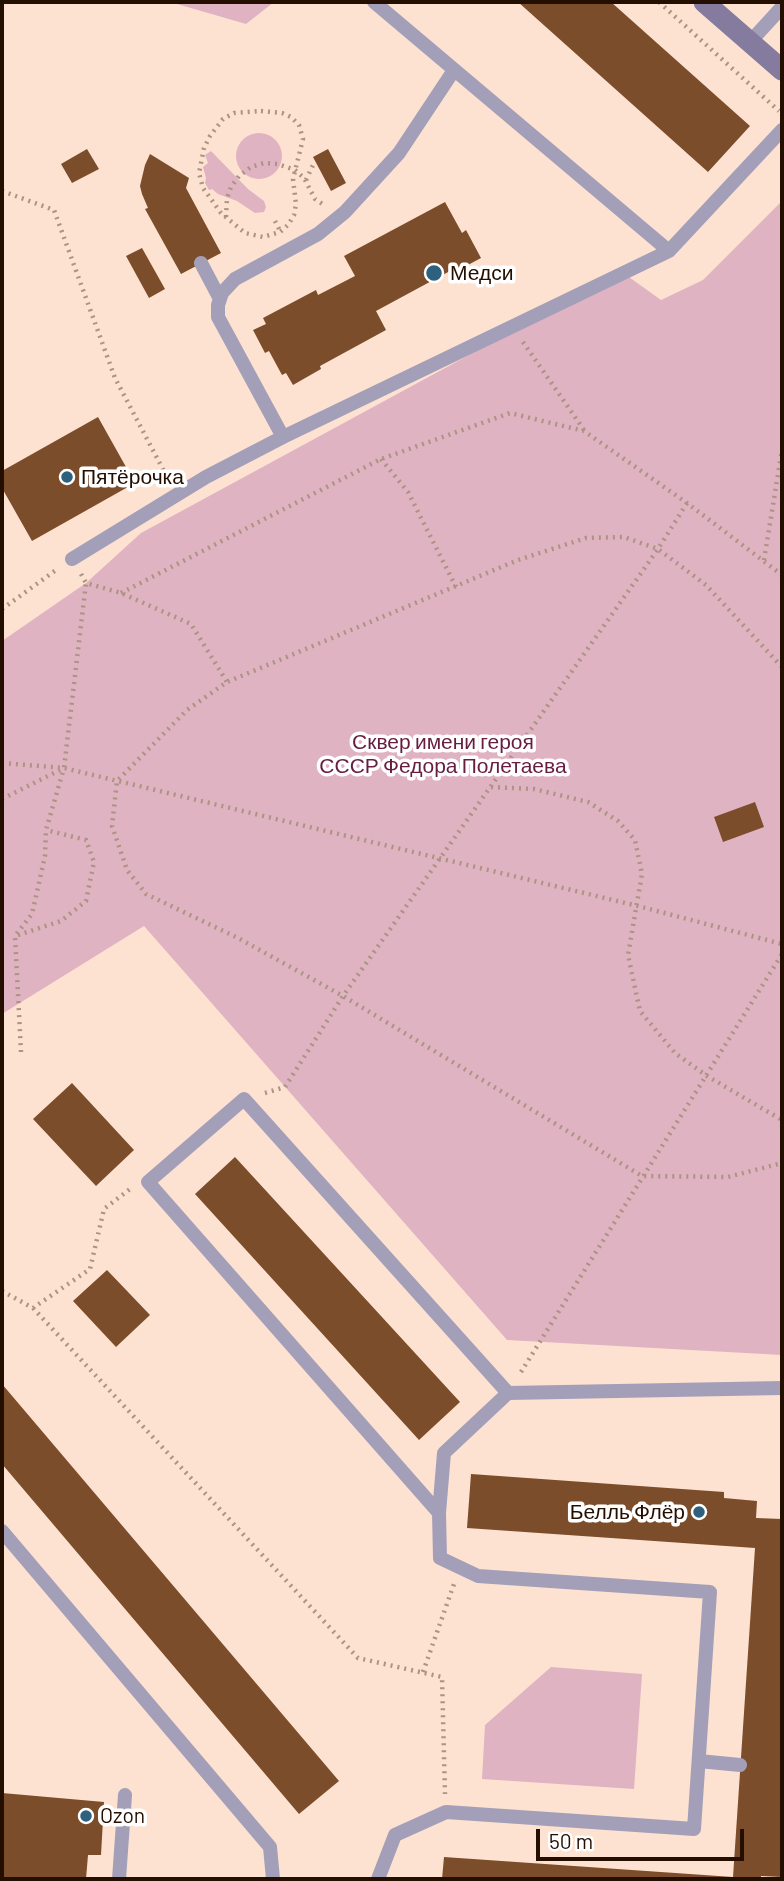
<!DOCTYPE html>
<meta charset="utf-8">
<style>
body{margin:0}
#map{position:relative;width:784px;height:1881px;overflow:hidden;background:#fde2d1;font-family:Barlow,sans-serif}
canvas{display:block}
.frame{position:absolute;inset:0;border:4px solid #240e00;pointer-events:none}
.scale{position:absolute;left:536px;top:1829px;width:208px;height:32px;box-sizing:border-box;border:4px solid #240e00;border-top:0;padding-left:9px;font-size:21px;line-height:24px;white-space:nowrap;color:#240e00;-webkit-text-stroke:5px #fff;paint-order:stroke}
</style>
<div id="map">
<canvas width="784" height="1881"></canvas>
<div class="frame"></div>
<div class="scale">50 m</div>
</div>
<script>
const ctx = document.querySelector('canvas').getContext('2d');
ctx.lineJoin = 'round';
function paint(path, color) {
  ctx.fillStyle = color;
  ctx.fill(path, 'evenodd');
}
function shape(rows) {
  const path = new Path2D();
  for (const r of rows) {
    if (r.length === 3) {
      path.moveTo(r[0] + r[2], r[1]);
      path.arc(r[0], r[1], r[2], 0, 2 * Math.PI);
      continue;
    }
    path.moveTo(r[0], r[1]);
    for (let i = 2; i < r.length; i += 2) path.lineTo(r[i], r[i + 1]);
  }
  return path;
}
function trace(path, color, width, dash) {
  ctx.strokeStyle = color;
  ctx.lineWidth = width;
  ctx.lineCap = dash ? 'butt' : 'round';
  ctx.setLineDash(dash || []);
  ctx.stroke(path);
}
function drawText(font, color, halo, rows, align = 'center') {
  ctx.font = font + ' Barlow,sans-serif';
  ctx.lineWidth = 7;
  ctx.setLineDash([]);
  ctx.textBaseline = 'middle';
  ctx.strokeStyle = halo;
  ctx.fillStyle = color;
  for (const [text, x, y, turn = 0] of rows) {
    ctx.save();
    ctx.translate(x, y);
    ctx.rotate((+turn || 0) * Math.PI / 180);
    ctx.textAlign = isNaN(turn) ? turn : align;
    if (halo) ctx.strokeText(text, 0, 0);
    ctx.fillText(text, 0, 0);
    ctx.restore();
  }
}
paint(shape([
 [170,2,274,2,246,24],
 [259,156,23],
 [211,151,248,189,264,201,266,207,264,212,255,213,237,201,218,194,212,189,209,190,205,183,206,178,203,167,208,163,205,155],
 [782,201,782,1355,507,1340,144,926,2,1014,2,641,86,583,141,533,622,272,661,300,703,280],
 [551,1667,642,1674,634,1789,482,1779,485,1725]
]), '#e0b3c2');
paint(shape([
 [518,2,611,2,750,126,708,172],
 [87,149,99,169,72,183,61,164],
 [328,149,346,183,331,191,313,157],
 [150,154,189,178,186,188,221,253,181,274,145,209,148,208,142,194,140,186,145,165],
 [445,202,462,233,466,230,481,258,451,274,450,271,376,311,386,330,320,366,321,369,293,385,286,373,282,375,269,351,265,353,253,330,266,324,263,318,316,290,318,295,355,276,344,256],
 [142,248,165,289,149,298,126,256],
 [98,417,135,483,32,541,2,488,2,471],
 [755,802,764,827,723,842,714,817],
 [72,1083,134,1150,96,1186,33,1119],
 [235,1157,460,1402,419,1440,195,1194],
 [107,1270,150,1315,116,1347,73,1301],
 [2,1384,339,1781,299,1814,2,1464],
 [471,1474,724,1492,724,1498,757,1501,756,1518,782,1519,782,1877,761,1876,761,1879,442,1879,444,1857,733,1877,755,1548,467,1528],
 [2,1793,104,1802,101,1855,88,1855,86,1879,2,1879]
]), '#7c4d2a');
trace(shape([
 [659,2,779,111],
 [261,111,282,113,291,117,299,125,303,139,293,179,296,204,294,215,288,225,280,232,263,237,245,233,221,213,203,188,199,173,204,148,210,136,223,119,234,113,261,111],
 [306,180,314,163],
 [2,191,54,210,115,378,167,477],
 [226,217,227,198,231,187,239,176,251,167,264,163,278,164,295,170,304,178,315,199,324,205],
 [275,221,281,233],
 [523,342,584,430],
 [381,459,408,492,456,587],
 [764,560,782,450],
 [81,574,86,583,121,593,191,624,227,682],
 [121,593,381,459,510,413,584,431,687,503,782,575],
 [2,609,56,570],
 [782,667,706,585,658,549,624,537,586,538,518,560,227,682,187,710,117,781,112,826,127,870,146,894,238,938,343,996,642,1176,728,1177,782,1163],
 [2,763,64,768,638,906,782,944],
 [491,787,534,789,588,802,618,821,635,840,642,874,628,955,640,1011,675,1053,707,1076,782,1120],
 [2,799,64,768,86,583],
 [18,935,61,921,86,901,94,862,86,840,46,830],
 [21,1052,15,936,32,914,45,856,46,830,64,768],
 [265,1093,285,1087,343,996,658,549,687,503],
 [2,1291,33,1308,90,1269,104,1209,130,1189],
 [33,1308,358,1658,442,1677,445,1794],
 [521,1372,782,954],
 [423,1672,454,1584]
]), '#ac9383', 4.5, [2, 5]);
trace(shape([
 [374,2,669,251,782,130],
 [750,42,782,7],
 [201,263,220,299],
 [283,437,218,317,218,305,222,293,235,279,318,234,345,212,399,153,454,70],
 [72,559,206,477,283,437,669,251],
 [439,1513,148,1182,244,1099,508,1393,782,1388],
 [2,1531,270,1847,273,1879],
 [699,1761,740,1765],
 [119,1879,125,1795],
 [378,1879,395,1835,446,1812,694,1829,710,1592,478,1576,440,1558,439,1513,444,1453,508,1393]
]), '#a49fb8', 14);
trace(shape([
 [704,2,782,70]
]), '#847b9f', 21);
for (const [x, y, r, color] of [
 [434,273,9,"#2d617d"],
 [67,477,7,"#2d617d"],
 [699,1512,7,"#2d617d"],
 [86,1816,7,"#2d617d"]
]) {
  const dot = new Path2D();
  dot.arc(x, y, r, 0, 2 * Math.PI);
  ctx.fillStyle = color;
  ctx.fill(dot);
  trace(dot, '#fff', 2.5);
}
drawText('21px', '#240e00', '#fff', [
 ["Медси",450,273],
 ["Пятёрочка",81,477],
 ["Белль Флёр",685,1512,"right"],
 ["Ozon",100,1816]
], 'left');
drawText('21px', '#671d3f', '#fff', [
 ["Сквер имени героя",443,742],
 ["СССР Федора Полетаева",443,766]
]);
</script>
